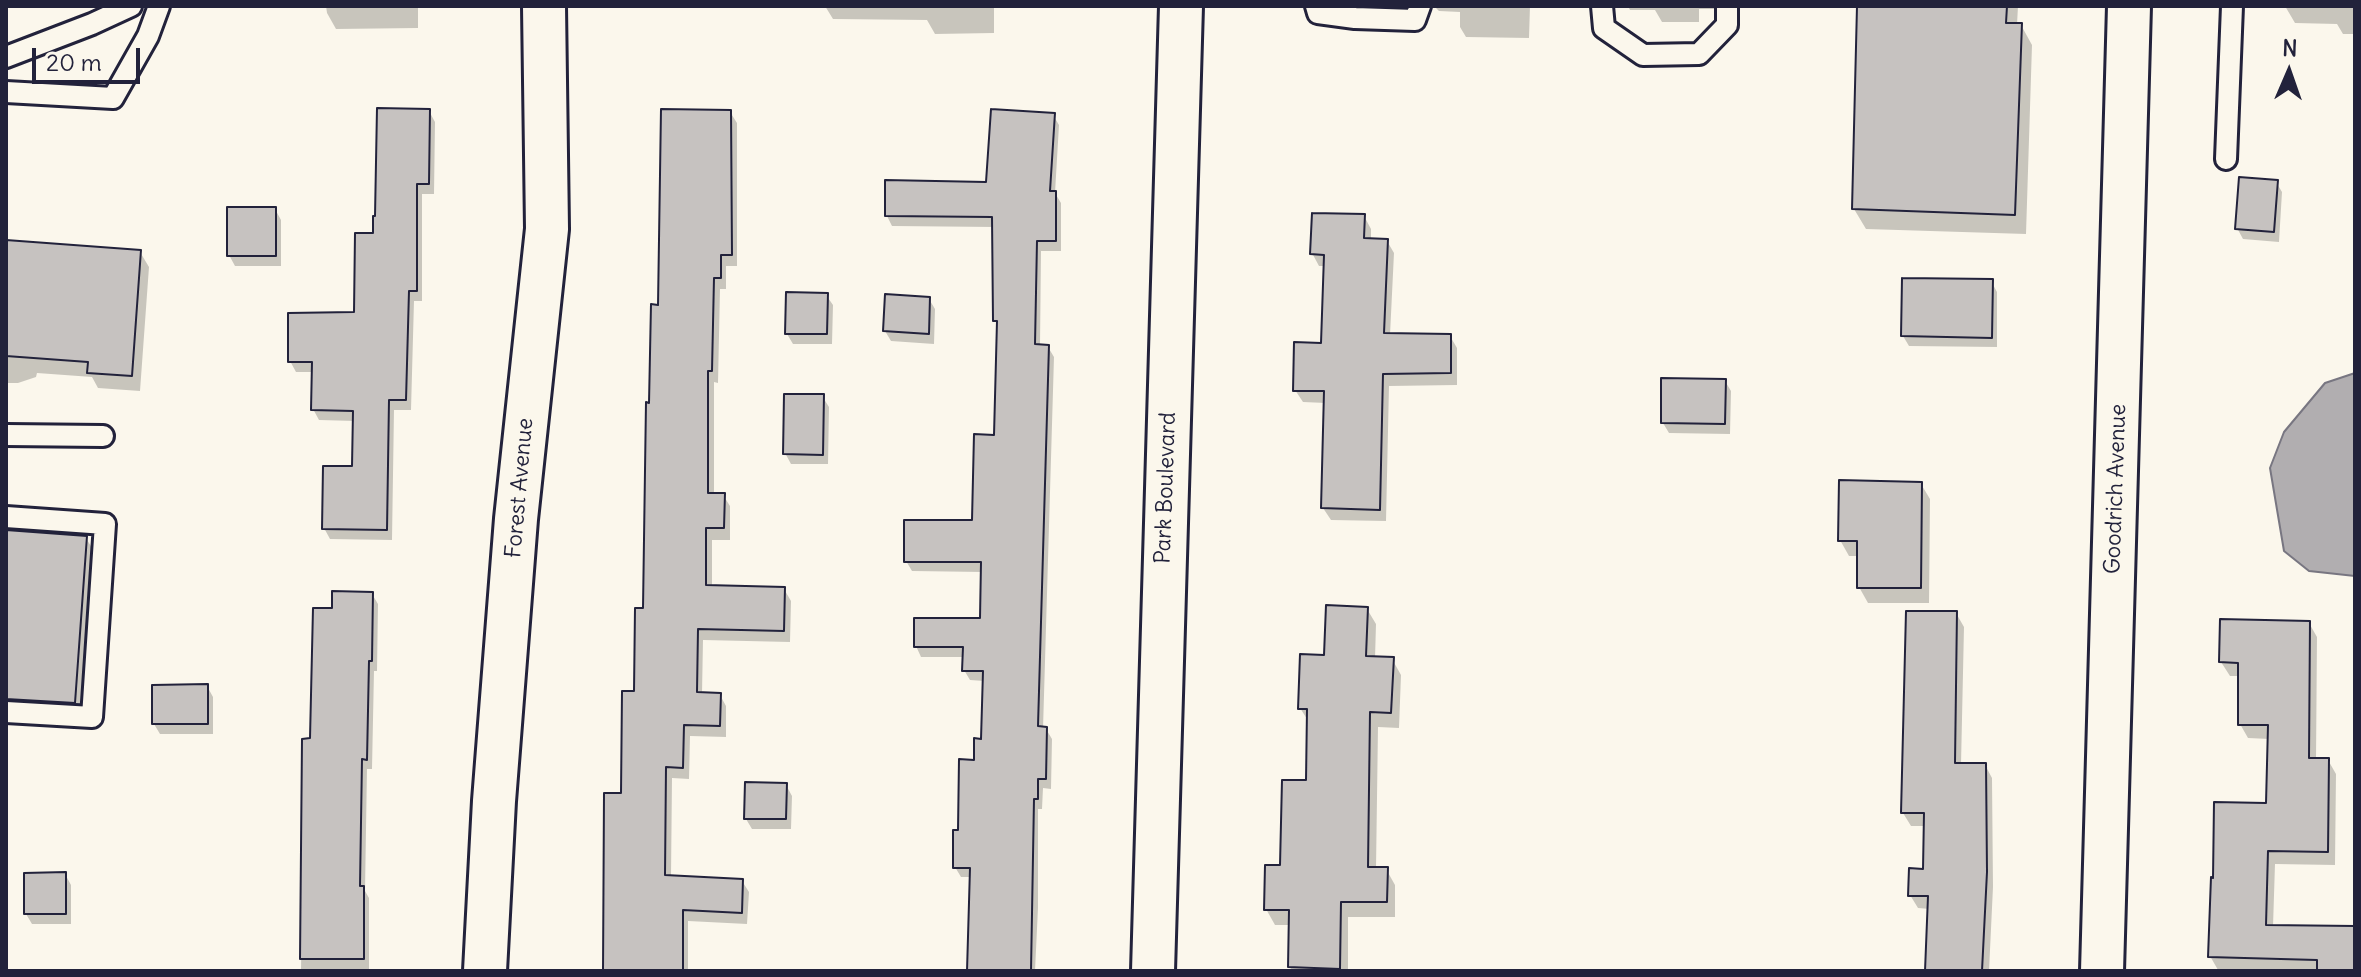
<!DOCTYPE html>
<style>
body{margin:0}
#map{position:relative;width:2361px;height:977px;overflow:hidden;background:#fbf7ec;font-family:Delius,sans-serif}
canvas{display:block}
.frame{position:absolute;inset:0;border:8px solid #22223b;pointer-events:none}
.north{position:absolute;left:2249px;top:32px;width:80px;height:80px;-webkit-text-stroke:6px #fbf7ec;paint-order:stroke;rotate:2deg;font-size:22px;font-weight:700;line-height:32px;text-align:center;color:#22223b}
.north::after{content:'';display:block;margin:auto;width:28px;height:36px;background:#22223b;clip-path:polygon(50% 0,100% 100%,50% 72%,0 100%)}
.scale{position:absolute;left:32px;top:48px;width:108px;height:36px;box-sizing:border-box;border:4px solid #22223b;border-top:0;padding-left:10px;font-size:24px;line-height:28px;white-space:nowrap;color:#22223b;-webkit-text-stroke:6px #fbf7ec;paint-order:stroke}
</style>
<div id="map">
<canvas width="2361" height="977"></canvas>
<div class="frame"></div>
<div class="north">N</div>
<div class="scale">20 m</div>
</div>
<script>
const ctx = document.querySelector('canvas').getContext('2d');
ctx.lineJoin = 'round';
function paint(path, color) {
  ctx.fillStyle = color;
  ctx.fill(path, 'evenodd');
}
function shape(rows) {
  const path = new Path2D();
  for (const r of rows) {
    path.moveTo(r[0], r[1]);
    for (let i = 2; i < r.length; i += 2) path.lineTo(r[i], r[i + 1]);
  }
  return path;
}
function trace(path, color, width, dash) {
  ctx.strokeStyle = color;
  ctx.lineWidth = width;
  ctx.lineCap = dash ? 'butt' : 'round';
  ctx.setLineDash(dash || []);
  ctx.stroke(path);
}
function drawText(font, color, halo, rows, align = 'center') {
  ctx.font = font + ' Delius,sans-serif';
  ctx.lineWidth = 8;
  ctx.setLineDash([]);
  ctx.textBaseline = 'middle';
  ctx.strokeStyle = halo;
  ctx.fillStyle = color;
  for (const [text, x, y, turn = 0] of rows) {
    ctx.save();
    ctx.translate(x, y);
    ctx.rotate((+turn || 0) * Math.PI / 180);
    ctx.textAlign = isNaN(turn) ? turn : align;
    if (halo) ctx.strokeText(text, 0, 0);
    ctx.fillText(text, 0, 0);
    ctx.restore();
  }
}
const water = shape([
 [2355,373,2355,576,2309,571,2284,551,2270,468,2284,432,2325,383,2355,373]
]);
paint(water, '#b1aeb0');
trace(water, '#787681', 2);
paint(shape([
 [326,6,418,6,418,28,336,29,327,13],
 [825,6,994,6,994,33,935,34,927,20,833,19],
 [1350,6,1417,6,1414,11,1351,9],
 [1434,6,1530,6,1529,38,1466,37,1460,27,1460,12,1439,11],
 [1628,6,1724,6,1724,9,1699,9,1699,22,1662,22,1655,10,1630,10],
 [1860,6,2018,6,2017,25,2021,25,2032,45,2026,234,1866,229,1854,209],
 [2285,6,2355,6,2355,38,2353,34,2343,34,2337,24,2295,23],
 [429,111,435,122,434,194,422,194,422,301,414,301,411,410,394,410,392,540,330,539,324,528,354,468,355,421,319,420,313,409,314,372,296,372,290,361,356,314,375,235],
 [730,112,737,123,737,266,726,266,726,289,720,289,718,383,714,382,714,495,723,495,730,506,730,540,712,540,712,587,784,589,791,601,790,642,703,640,702,694,720,695,726,706,726,737,690,736,689,779,672,778,671,877,742,881,749,892,747,924,688,921,688,971,605,971,645,610,651,405,660,307],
 [1053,115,1059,125,1055,193,1061,203,1061,251,1041,251,1040,346,1048,347,1054,357,1043,729,1046,729,1052,739,1051,789,1043,788,1042,809,1038,809,1038,908,1035,971,969,971,972,877,961,877,955,867,960,832,983,741,984,681,970,680,964,670,965,657,921,657,916,646,982,620,983,572,912,571,906,561,974,522,996,437,999,328,995,320,994,227,892,226,887,216,988,184],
 [2276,182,2282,192,2279,242,2243,239,2237,228],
 [275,209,281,220,281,266,235,266,229,255],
 [1364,216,1371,229,1371,240,1387,241,1394,253,1390,335,1450,336,1457,348,1457,385,1389,386,1386,521,1331,520,1323,508,1326,403,1303,402,1295,390,1323,345,1326,266,1319,266,1312,253],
 [6,242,140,252,149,267,140,391,98,388,92,377,37,373,36,377,18,383,6,383],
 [1991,281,1997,292,1997,347,1909,346,1903,336],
 [826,295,833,305,832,344,793,344,787,334],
 [929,299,935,309,934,344,891,341,885,331],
 [1725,381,1731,391,1730,434,1669,433,1663,423],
 [822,396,829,407,828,464,791,464,785,453],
 [1921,484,1930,499,1929,603,1868,603,1859,587,1859,556,1849,556,1840,540],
 [6,532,86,538,95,553,83,718,6,715],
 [372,594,378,604,377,671,374,671,372,769,367,769,365,891,369,898,369,969,301,971,304,741,312,740,334,610],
 [1367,609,1376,624,1375,659,1392,659,1401,675,1399,728,1378,727,1376,869,1386,869,1395,885,1395,917,1348,917,1348,971,1292,971,1290,967,1290,925,1275,925,1266,909,1282,867,1308,782,1309,722,1300,708,1326,657],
 [1956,613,1964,627,1961,765,1985,765,1992,778,1993,887,1989,971,1927,971,1930,909,1918,908,1910,895,1925,871,1926,826,1911,826,1903,813],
 [2309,623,2317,637,2316,760,2328,760,2336,774,2335,865,2275,864,2273,927,2355,928,2355,971,2218,970,2210,956,2268,805,2269,739,2248,738,2240,724,2240,676,2230,676,2221,662],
 [207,686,213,697,213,734,160,734,154,724],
 [786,785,792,796,791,829,752,829,746,819],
 [65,874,71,885,71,924,32,924,26,914]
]), '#0003');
const building = shape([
 [1857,6,2007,6,2006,23,2022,23,2015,215,1852,209,1857,6],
 [377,108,430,109,429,184,417,184,417,291,409,291,406,400,389,400,387,530,322,529,323,466,352,466,353,411,311,410,312,362,288,362,288,313,354,312,355,233,373,233,373,216,375,216,377,108],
 [661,109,731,110,732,255,721,255,721,278,714,278,712,371,708,371,708,493,725,493,724,528,706,528,706,585,785,587,784,631,698,629,697,692,721,693,720,726,684,725,683,768,666,767,665,875,743,879,742,913,683,910,683,971,603,971,604,793,621,793,622,691,634,691,635,608,643,608,646,402,649,403,651,304,658,305,661,109],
 [991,109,1055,113,1050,191,1056,191,1056,241,1037,241,1035,344,1049,345,1038,726,1047,727,1046,779,1038,779,1038,799,1034,799,1031,971,967,971,970,868,953,868,953,830,958,830,959,759,974,760,974,738,981,739,983,671,962,671,963,647,914,647,914,618,980,618,981,562,904,562,904,520,972,520,974,434,994,435,997,321,993,321,992,217,885,216,885,180,986,182,991,109],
 [2239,177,2278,180,2274,232,2235,229,2239,177],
 [227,207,276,207,276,256,227,256,227,207],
 [1312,213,1365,214,1364,238,1388,239,1384,333,1451,334,1451,373,1383,374,1380,510,1321,508,1324,391,1293,391,1294,342,1321,343,1324,255,1310,254,1312,213],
 [6,240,141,250,132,376,87,373,88,362,6,356,6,240],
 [1902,278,1993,279,1992,338,1901,336,1902,278],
 [786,292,828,293,827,334,785,334,786,292],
 [885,294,930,297,929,334,883,331,885,294],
 [1661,378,1726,379,1725,424,1661,423,1661,378],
 [784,394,824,394,823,455,783,454,784,394],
 [1839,480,1922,482,1921,588,1857,588,1857,541,1838,541,1839,480],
 [6,530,87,536,75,703,6,699,6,530],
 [332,591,373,592,372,661,369,661,367,760,362,759,360,886,364,886,364,959,300,959,302,739,310,738,313,608,332,608,332,591],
 [1326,605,1368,607,1366,656,1394,657,1391,713,1370,712,1368,867,1388,867,1387,902,1341,902,1340,969,1288,967,1289,910,1264,910,1265,865,1280,865,1282,780,1306,780,1307,709,1298,709,1300,654,1324,655,1326,605],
 [1906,611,1957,611,1955,763,1986,763,1987,872,1982,971,1925,971,1928,896,1908,896,1909,868,1923,869,1924,813,1901,813,1906,611],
 [2220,619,2310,621,2309,758,2329,758,2328,852,2268,851,2266,925,2355,926,2355,971,2317,971,2317,960,2208,957,2211,877,2213,878,2214,802,2266,803,2268,725,2238,725,2238,663,2219,662,2220,619],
 [208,684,208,724,152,724,152,685,208,684],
 [745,782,787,783,786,819,744,819,745,782],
 [66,872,66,914,24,914,24,873,66,872]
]);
paint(building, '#c6c2c0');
trace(building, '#22223b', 2);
const service = shape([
 [1316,6,1318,13,1355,18,1415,20,1420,6],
 [1602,6,1604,28,1643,55,1699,54,1727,25,1727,6],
 [6,57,92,24,131,6],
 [6,92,113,98,148,36,159,6],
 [2226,159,2232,6],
 [6,435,103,436],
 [6,517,105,524,92,717,6,712]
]);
const minor = shape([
 [485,971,494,801,516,519,547,229,544,6],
 [1153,971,1181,6],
 [2102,971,2129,6]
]);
trace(service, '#22223b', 26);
trace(minor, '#22223b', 48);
trace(service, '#fbf7ec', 20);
trace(minor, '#fbf7ec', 42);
drawText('22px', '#22223b', '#fbf7ec', [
 ["Forest Avenue",520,488,-85],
 ["Park Boulevard",1166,488,-88],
 ["Goodrich Avenue",2116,489,-88]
]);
</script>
